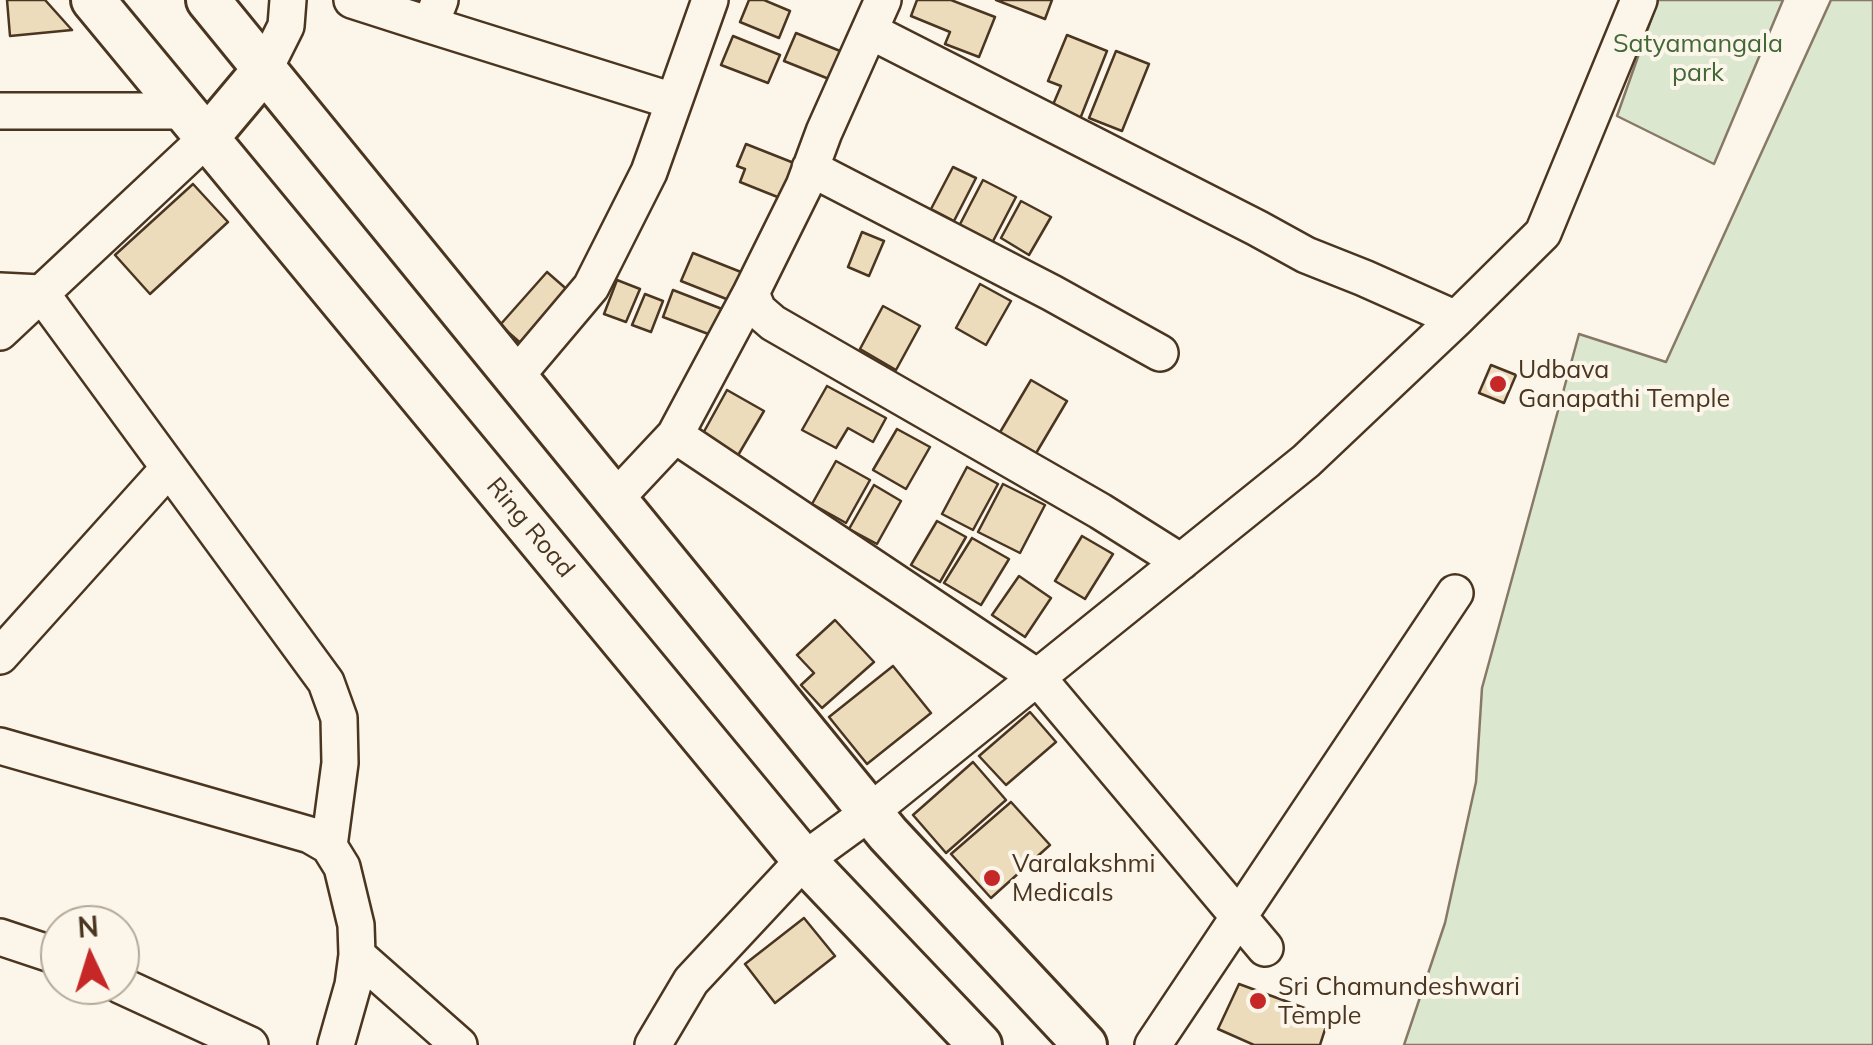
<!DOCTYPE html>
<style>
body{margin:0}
#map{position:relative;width:1873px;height:1045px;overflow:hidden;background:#fbf6e9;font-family:Mulish,sans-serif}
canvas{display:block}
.north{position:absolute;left:40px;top:905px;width:100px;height:100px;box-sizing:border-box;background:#fbf6e9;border:2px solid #b4a999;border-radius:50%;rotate:356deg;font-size:28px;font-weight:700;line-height:40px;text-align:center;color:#4a3520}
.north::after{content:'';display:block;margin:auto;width:35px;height:45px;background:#c62828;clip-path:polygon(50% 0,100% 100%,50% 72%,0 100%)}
</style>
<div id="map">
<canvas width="1873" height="1045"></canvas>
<div class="north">N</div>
</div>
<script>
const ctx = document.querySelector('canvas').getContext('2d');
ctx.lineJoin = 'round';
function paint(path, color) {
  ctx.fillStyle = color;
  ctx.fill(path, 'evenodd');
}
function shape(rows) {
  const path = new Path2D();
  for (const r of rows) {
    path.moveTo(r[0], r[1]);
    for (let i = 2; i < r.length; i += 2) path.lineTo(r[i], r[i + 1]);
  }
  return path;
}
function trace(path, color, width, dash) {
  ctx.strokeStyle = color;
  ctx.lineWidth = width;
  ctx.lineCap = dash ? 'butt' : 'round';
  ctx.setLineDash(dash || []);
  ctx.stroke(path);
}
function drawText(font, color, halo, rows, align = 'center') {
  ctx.font = font + ' Mulish,sans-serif';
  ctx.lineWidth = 8;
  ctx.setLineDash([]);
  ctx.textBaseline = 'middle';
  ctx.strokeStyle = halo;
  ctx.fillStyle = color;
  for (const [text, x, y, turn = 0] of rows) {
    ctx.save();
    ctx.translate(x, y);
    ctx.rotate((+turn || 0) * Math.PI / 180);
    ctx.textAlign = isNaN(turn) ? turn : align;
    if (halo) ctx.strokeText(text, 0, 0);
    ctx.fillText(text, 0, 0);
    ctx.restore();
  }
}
const green = shape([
 [1658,0,1783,0,1714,164,1617,116,1658,0],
 [1831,0,1873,0,1873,1045,1404,1045,1445,923,1476,782,1482,688,1579,334,1666,362,1831,0]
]);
paint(green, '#dce7d0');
trace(green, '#887966', 2.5);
const building = shape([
 [7,0,45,0,72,30,10,36,7,0],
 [749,0,764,0,790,11,779,38,740,22,749,0],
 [917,0,951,0,995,17,979,57,945,44,950,32,911,16,917,0],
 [996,0,1052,0,1045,19,996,0],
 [796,33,845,53,834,81,784,61,796,33],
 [1067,35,1107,51,1080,119,1052,107,1061,86,1048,81,1067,35],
 [733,36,780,55,768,83,721,65,733,36],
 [1116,51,1149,64,1122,131,1089,118,1116,51],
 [746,144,794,163,780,198,740,182,745,169,737,166,746,144],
 [953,167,976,178,954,221,931,209,953,167],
 [983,180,1016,197,991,245,958,228,983,180],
 [193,184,228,222,150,294,115,255,193,184],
 [1021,201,1051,217,1029,255,1001,238,1021,201],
 [862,232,884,241,869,276,848,267,862,232],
 [693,253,746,274,734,302,681,281,693,253],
 [547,272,571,293,524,346,500,325,547,272],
 [617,280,640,289,626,322,604,314,617,280],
 [980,284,1011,301,986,345,956,328,980,284],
 [673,290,722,309,711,335,663,317,673,290],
 [645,294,663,301,651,332,632,325,645,294],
 [883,306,920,326,896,370,860,349,883,306],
 [1491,365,1516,375,1504,403,1479,393,1491,365],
 [1031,380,1067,401,1035,455,999,434,1031,380],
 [827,386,886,418,873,442,848,428,836,448,802,430,827,386],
 [727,390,764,411,737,457,701,437,727,390],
 [897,429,930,447,906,489,873,470,897,429],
 [836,461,870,480,846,523,812,504,836,461],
 [967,467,998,484,973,530,942,514,967,467],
 [1003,484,1045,505,1020,553,978,532,1003,484],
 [874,485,901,501,877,544,849,529,874,485],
 [937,521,966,537,940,582,911,565,937,521],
 [1082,536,1113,554,1085,599,1055,581,1082,536],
 [972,538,1009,559,981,605,944,583,972,538],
 [1019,576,1051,598,1025,637,992,615,1019,576],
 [835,620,874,662,822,708,801,685,814,673,797,655,835,620],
 [893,666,931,713,867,764,829,717,893,666],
 [1030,712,1056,742,1006,785,979,756,1030,712],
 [973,762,1006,800,946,853,913,815,973,762],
 [1011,802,1050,845,991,898,951,854,1011,802],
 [804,918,835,956,775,1003,745,964,804,918],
 [1239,984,1329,1017,1320,1045,1254,1045,1218,1029,1239,984]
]);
paint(building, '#ecdcbc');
trace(building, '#4a3520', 2.5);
const minor = shape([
 [352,0,430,25,440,0],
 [883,0,824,132,804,186,751,293,758,310,773,323,1100,511,1181,562],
 [430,25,673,101],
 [870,31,1257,228,1306,255,1364,278,1456,319],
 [264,70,286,26,288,0],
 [0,111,184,111],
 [810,168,1052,293,1160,353],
 [0,291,41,293,326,682,339,718,340,763,329,846],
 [0,332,207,138],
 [515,377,591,287,649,172,710,0],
 [675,435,1037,677,1265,948],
 [615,499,675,435,751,293],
 [0,656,169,468],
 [0,746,310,835,329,846,342,867,356,925,357,955,353,985,336,1045],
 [0,937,60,957],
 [357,955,459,1045],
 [120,985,250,1045],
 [653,1045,691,981,804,860,870,812,1306,461,1456,319,1543,233,1639,0],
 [1153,1045,1455,593]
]);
const major = shape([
 [93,0,804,860,980,1045],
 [208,0,888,834,1085,1045],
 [207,138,264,70]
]);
trace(minor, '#4a3520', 40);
trace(major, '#4a3520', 48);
trace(minor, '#fbf6e9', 35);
trace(major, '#fbf6e9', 42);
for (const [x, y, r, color] of [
 [1498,384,10,"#c62828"],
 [992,878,10,"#c62828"],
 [1258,1001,10,"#c62828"]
]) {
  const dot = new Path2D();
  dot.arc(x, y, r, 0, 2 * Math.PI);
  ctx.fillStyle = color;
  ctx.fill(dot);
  trace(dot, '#fbf6e9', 4);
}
drawText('25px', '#436837', '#fbf6e9', [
 ["Satyamangala",1698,44],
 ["park",1698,73]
]);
drawText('25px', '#4a3520', '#fbf6e9', [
 ["Udbava",1518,370],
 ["Ganapathi Temple",1518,399],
 ["Varalakshmi",1012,864],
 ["Medicals",1012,893],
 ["Sri Chamundeshwari",1278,987],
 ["Temple",1278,1016]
], 'left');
drawText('25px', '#4a3520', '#fbf6e9', [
 ["Ring Road",530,528,50]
]);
</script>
